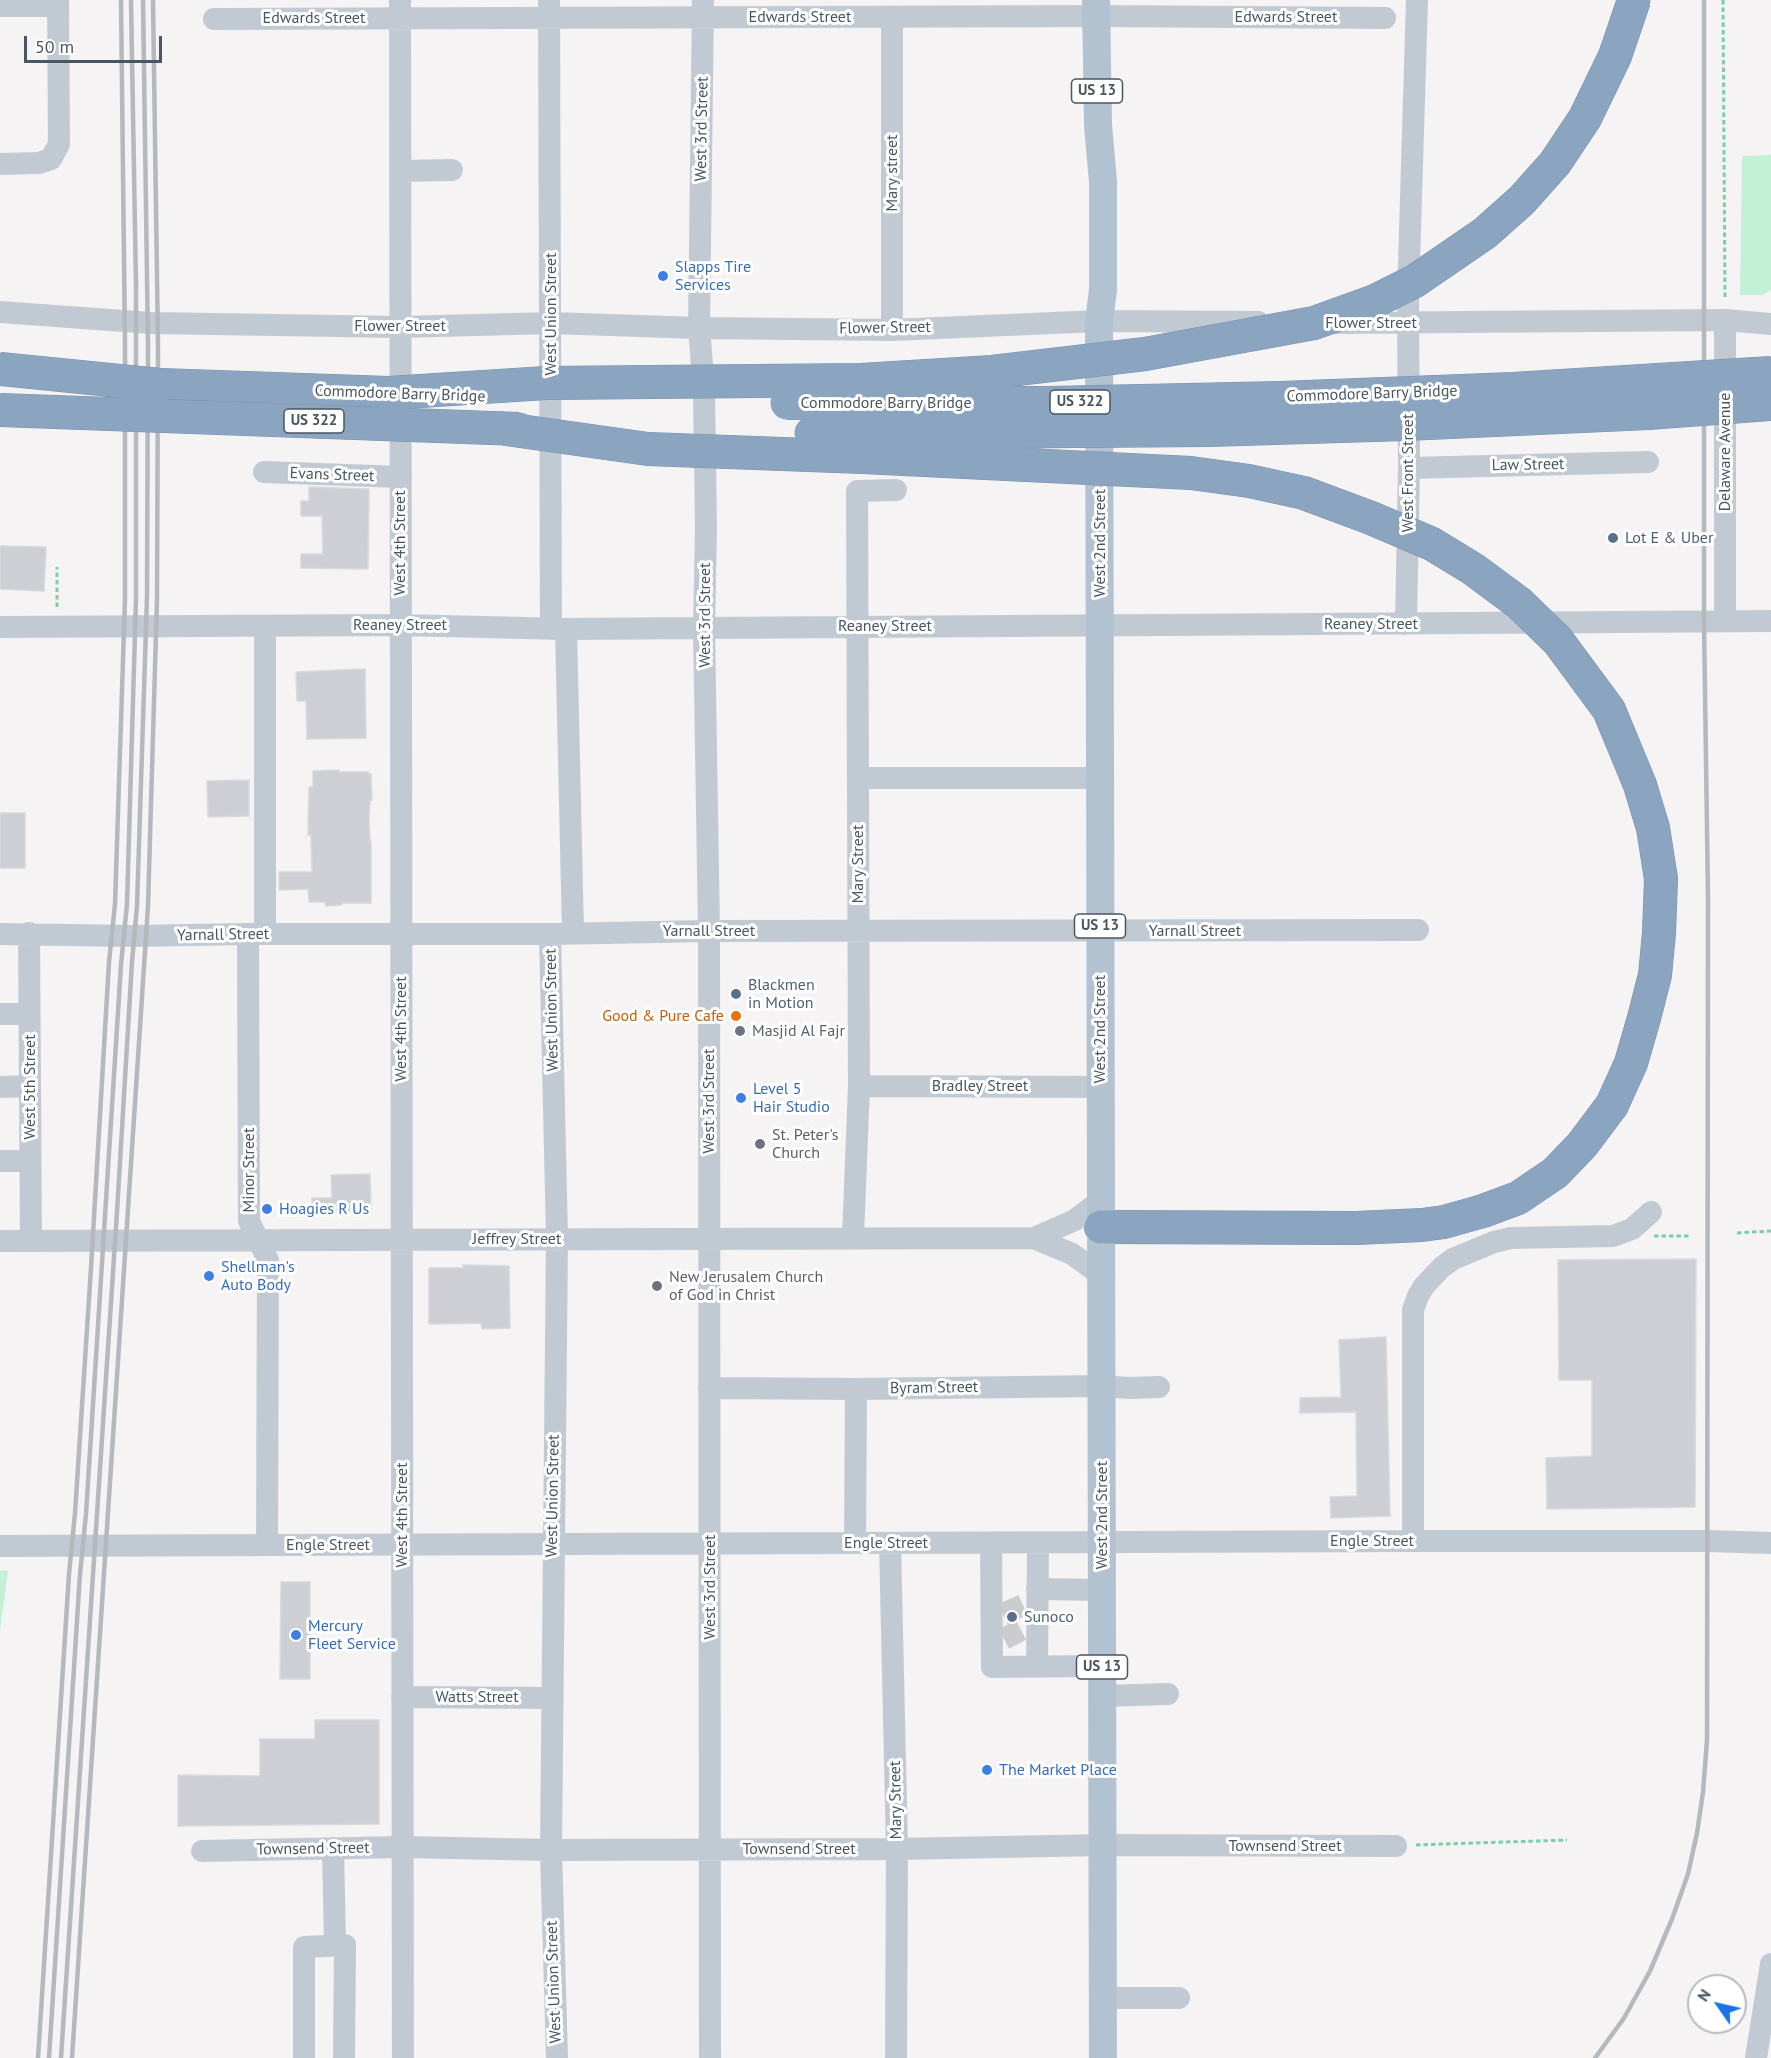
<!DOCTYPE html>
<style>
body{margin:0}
#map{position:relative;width:1771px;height:2058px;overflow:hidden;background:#f5f3f3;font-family:"PT Sans",sans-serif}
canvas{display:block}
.north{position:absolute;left:1687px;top:1974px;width:60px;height:60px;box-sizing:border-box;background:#fff;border:2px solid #b7bbc0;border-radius:50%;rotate:304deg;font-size:16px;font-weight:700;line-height:24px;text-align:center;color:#4a5661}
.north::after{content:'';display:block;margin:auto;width:21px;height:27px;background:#1a73e8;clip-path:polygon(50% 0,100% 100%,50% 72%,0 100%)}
.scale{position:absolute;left:24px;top:36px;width:138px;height:27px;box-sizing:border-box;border:3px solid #4a5661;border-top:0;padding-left:8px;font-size:18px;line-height:21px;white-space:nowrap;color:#4a5661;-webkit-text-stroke:4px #fff;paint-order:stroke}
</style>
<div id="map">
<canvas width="1771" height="2058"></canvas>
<div class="north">N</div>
<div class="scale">50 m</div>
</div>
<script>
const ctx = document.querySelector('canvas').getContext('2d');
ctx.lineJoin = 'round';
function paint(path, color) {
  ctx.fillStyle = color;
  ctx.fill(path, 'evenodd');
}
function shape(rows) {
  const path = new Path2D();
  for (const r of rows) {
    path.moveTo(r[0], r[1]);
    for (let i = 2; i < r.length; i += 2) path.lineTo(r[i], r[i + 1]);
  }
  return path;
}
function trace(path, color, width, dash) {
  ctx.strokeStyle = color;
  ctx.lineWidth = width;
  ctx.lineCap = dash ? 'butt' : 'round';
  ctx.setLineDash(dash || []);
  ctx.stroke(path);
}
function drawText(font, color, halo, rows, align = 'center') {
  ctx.font = font + ' "PT Sans",sans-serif';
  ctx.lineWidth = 6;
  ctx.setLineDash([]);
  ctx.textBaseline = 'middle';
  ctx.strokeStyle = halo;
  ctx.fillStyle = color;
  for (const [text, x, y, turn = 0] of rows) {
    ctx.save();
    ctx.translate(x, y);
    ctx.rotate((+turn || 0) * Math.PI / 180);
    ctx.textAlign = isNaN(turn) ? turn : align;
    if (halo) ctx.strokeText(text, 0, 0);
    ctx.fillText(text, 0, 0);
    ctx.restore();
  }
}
paint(shape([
 [1771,155,1771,290,1762,295,1740,295,1742,156],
 [0,1571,8,1571,0,1630]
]), '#c3f1d5');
const building = shape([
 [309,487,369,489,368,569,301,568,301,554,323,554,322,516,301,516,301,501,309,501,309,487],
 [0,546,46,547,44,591,0,589,0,546],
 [365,669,366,738,307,739,306,701,297,701,296,672,365,669],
 [339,770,339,772,368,772,368,773,371,774,372,800,370,801,369,820,370,841,371,841,371,903,342,903,341,905,326,906,325,902,309,902,308,889,279,890,279,872,312,872,311,835,308,835,309,787,313,787,313,771,339,770],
 [249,780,249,816,208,817,207,781,249,780],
 [0,813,25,813,25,868,0,868,0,813],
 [370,1174,371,1212,313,1213,312,1198,332,1198,331,1175,370,1174],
 [1696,1259,1695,1507,1547,1509,1546,1458,1592,1456,1592,1380,1559,1380,1558,1260,1696,1259],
 [463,1265,509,1266,510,1328,482,1329,481,1323,429,1324,429,1268,463,1268,463,1265],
 [1386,1337,1390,1516,1331,1518,1330,1497,1357,1496,1356,1412,1300,1413,1300,1398,1341,1397,1339,1340,1386,1337],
 [281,1582,310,1582,310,1679,280,1679,281,1582],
 [315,1720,379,1720,379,1824,178,1826,178,1775,260,1776,260,1739,315,1739,315,1720]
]);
paint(building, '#cdcfd5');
trace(building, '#d7d9de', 1.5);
trace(shape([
 [1003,1614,1023,1605],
 [1004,1639,1021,1630]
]), '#caccce', 22, [22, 11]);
const highway = shape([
 [160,385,389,393],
 [1101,1227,1356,1228]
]);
trace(highway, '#7690ad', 34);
trace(shape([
 [1723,0,1725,300],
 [57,607,57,567],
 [1737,1233,1771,1231],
 [1654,1236,1691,1236],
 [1416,1845,1567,1840]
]), '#7ad0a6', 3, [4.5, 3]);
trace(shape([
 [400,0,403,2058],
 [549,0,551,628],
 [703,0,699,328,704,390,706,529,704,628,709,931,710,2058],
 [0,6,58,6],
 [214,19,1096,16,1385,18],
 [0,164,39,163,51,159,59,144,58,0],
 [401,171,452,170],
 [0,312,151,323,400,327,551,323,699,328,892,330,1099,321,1258,322],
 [1333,323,1725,320,1771,324],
 [892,330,892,17],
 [1409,468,1648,462],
 [264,472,401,477],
 [1725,621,1725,320],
 [1406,624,1409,468,1408,297,1417,0],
 [265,626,265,934],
 [0,627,400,625,566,629,704,628,1771,621],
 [566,629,573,933],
 [858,778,1100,778],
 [29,933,31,1241],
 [0,934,133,936,248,934,550,934,709,931,1418,930],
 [248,934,249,1221,268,1260,267,1545],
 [550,934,557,1238,551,1850,557,2058],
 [0,1014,29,1014],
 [859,1086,1101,1087],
 [0,1087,30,1086],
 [0,1161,30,1161],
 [853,1237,859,1086,857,491,896,490],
 [1034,1238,1072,1254,1101,1275],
 [0,1241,1034,1238,1075,1220,1101,1200],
 [709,1388,856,1389,1101,1386,1130,1388,1159,1387],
 [1413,1541,1413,1310,1418,1296,1424,1286,1442,1267,1453,1259,1494,1242,1511,1238,1613,1236,1632,1229,1651,1212],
 [855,1543,856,1389],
 [890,1543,897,1849,896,2058],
 [991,1543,992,1667,1102,1666],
 [0,1546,1413,1541,1707,1541,1771,1543],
 [1037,1589,1102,1590],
 [1037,1667,1038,1543],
 [1102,1696,1168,1694],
 [402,1697,552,1698],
 [333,1848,335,1945],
 [202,1851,403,1847,551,1850,897,1849,1103,1845,1396,1846],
 [1103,1998,1179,1998],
 [304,2058,304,1947,345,1945,344,2058],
 [1756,2058,1771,1964]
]), '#c1cad2', 22);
trace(shape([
 [1096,0,1098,125,1103,182,1103,290,1099,321,1103,2058]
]), '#b3c2d1', 28);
trace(highway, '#8ba5c1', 33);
trace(shape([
 [38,2058,69,1574,75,1513,91,1268,109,962,115,904,125,599,125,345,121,0],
 [49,2058,80,1574,86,1514,121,965,127,904,136,599,136,286,131,0],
 [61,2058,117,1212,132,962,137,906,147,597,148,345,143,0],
 [72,2058,148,906,157,599,158,345,153,0],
 [1595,2058,1624,2018,1650,1971,1672,1919,1688,1874,1697,1833,1703,1792,1707,1740,1708,898,1704,622,1704,0]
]), '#b5b8bd', 4.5);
const highwayBridge = shape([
 [0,369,160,385],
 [389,393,546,383,861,380,992,372,1145,354,1314,323,1375,301,1415,281,1485,233,1522,200,1555,163,1585,118,1615,56,1634,0],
 [787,403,1049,403,1281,398,1513,389,1771,373],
 [0,410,519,429],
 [499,428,648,449,863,457,1191,473,1249,481,1304,493,1371,518,1432,544,1473,569,1519,603,1558,641,1609,710,1640,785,1653,828,1661,879,1659,933,1655,975,1644,1018,1631,1063,1612,1105,1582,1145,1555,1173,1518,1198,1483,1211,1444,1222,1422,1225,1356,1228],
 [811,433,1208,430,1406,424,1648,413,1771,404]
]);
trace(highwayBridge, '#7690ad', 34, []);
trace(highwayBridge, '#8ba5c1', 33);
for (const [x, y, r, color] of [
 [663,276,6,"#3f7fe0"],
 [1613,538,6,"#5c6f8a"],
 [736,994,6,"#5c6f8a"],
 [736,1016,6,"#e8710a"],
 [740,1031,6,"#6b7280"],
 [741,1098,6,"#3f7fe0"],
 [760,1144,6,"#6b7280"],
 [267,1209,6,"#3f7fe0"],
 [209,1276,6,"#3f7fe0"],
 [657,1286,6,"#6b7280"],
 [1012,1617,6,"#5c6f8a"],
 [296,1635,6,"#3f7fe0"],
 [987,1770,6,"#3f7fe0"]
]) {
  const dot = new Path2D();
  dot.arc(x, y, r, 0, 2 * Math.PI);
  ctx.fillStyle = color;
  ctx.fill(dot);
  trace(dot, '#fff', 2);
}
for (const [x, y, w] of [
 [1097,91,51],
 [1080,402,60],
 [314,421,60],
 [1100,926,51],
 [1102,1667,51]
]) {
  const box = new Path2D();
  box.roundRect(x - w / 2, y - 12, w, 24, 4.5);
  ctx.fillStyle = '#fff';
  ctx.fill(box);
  trace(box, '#4a5661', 1.5);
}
drawText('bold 15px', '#4a5661', null, [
 ["US 13",1097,91],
 ["US 322",1080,402],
 ["US 322",314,421],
 ["US 13",1100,926],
 ["US 13",1102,1667]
]);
drawText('16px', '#4a5661', '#fff', [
 ["Edwards Street",800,17],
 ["Edwards Street",1286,17],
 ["Edwards Street",314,18],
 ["West 3rd Street",702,129,-89],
 ["Mary street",892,173,-90],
 ["West Union Street",551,314,-90],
 ["Flower Street",1371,323],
 ["Flower Street",400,326],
 ["Flower Street",885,328,-1],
 ["Commodore Barry Bridge",400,394,2],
 ["Commodore Barry Bridge",1372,394,-2],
 ["Commodore Barry Bridge",886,403],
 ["Delaware Avenue",1725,452,-90],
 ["Law Street",1528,465,-1],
 ["West Front Street",1408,473,-90],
 ["Evans Street",332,475,2],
 ["West 4th Street",400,543,-90],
 ["West 2nd Street",1100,543,-90],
 ["West 3rd Street",705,615,-90],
 ["Reaney Street",1371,624],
 ["Reaney Street",400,625],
 ["Reaney Street",885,626],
 ["Mary Street",858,864,-90],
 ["Yarnall Street",709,931],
 ["Yarnall Street",1195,931],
 ["Yarnall Street",223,935,-1],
 ["West Union Street",552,1010,-91],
 ["West 4th Street",401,1029,-90],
 ["West 2nd Street",1100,1029,-90],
 ["Bradley Street",980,1086],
 ["West 5th Street",30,1087,-90],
 ["West 3rd Street",709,1101,-90],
 ["Minor Street",249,1170,-90],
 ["Jeffrey Street",517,1239],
 ["Byram Street",934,1388,-1],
 ["West Union Street",553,1496,-89],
 ["West 4th Street",402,1515,-90],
 ["West 2nd Street",1102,1515,-90],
 ["Engle Street",1372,1541],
 ["Engle Street",886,1543],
 ["Engle Street",328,1545],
 ["West 3rd Street",710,1587,-90],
 ["Watts Street",477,1697],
 ["Mary Street",896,1800,-91],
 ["Townsend Street",1285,1846],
 ["Townsend Street",313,1849,-1],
 ["Townsend Street",799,1849],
 ["West Union Street",554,1982,-92]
]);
drawText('16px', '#366cbe', '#fff', [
 ["Slapps Tire",675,267],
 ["Services",675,285],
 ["Level 5",753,1089],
 ["Hair Studio",753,1107],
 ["Hoagies R Us",279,1209],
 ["Shellman's",221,1267],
 ["Auto Body",221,1285],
 ["Mercury",308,1626],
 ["Fleet Service",308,1644],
 ["The Market Place",999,1770]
], 'left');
drawText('16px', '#4e5e75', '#fff', [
 ["Lot E & Uber",1625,538],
 ["Blackmen",748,985],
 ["in Motion",748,1003],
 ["Sunoco",1024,1617]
], 'left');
drawText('16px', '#c56008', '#fff', [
 ["Good & Pure Cafe",724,1016]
], 'right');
drawText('16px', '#5b616d', '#fff', [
 ["Masjid Al Fajr",752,1031],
 ["St. Peter's",772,1135],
 ["Church",772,1153],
 ["New Jerusalem Church",669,1277],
 ["of God in Christ",669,1295]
], 'left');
</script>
